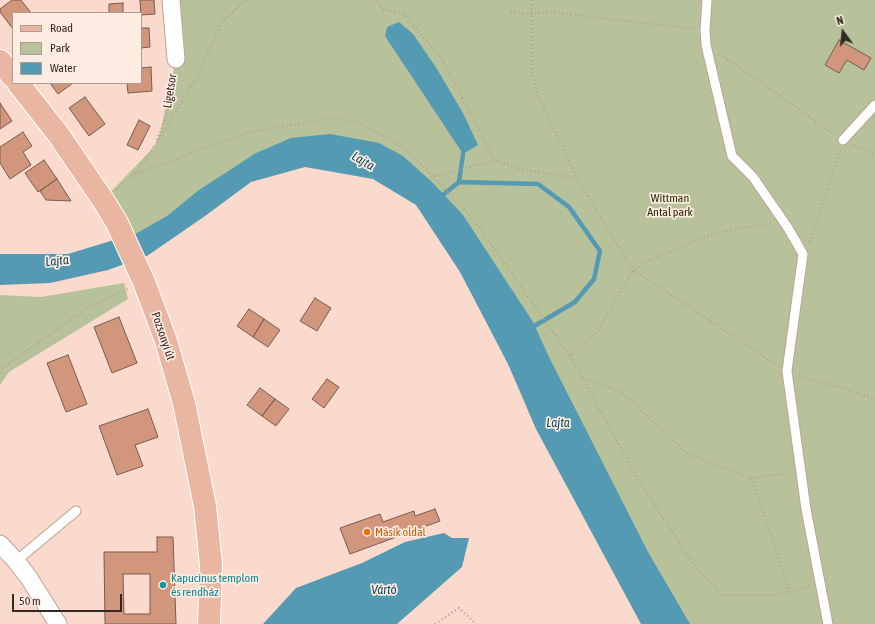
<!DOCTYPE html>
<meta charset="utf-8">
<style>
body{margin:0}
#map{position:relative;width:875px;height:624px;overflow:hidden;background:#fadacd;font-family:"Asap Condensed",sans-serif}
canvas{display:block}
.legend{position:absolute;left:12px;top:12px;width:130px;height:72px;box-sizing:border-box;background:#feebe2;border:1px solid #ad9d96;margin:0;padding:5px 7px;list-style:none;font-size:12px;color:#332823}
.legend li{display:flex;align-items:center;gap:8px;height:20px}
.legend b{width:20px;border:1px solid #ad9d96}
.north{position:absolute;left:823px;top:12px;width:40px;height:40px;-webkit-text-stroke:3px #feebe2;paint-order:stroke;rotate:345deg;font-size:11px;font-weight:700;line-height:16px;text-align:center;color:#332823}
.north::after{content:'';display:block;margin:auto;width:14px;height:18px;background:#332823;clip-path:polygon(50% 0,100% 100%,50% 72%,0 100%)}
.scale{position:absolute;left:12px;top:594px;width:110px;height:18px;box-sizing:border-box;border:2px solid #332823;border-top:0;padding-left:5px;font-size:12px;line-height:14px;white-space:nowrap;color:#332823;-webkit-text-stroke:3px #feebe2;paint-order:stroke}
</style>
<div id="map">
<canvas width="875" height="624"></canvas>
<ul class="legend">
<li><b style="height:5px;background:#e9b7a1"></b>Road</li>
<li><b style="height:11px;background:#b7c29b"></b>Park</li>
<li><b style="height:11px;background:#539ab2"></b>Water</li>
</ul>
<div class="north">N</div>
<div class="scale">50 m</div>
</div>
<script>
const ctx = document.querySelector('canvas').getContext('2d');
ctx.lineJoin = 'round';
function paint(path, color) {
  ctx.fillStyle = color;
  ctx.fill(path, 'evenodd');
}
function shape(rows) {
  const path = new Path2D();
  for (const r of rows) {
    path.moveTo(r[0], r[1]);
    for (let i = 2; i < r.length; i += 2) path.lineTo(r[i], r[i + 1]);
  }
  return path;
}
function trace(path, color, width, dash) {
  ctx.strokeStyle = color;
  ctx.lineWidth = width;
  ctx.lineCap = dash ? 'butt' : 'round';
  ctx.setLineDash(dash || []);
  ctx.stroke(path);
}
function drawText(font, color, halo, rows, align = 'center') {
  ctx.font = font + ' "Asap Condensed",sans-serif';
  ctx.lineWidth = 3.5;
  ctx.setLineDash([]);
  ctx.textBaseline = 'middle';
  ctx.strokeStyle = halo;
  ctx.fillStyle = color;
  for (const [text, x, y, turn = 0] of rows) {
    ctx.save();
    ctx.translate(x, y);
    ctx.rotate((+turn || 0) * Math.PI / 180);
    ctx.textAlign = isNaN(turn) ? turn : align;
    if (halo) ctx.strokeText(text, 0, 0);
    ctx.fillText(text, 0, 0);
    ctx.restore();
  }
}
paint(shape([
 [171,0,875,0,875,624,664,624,479,279,394,179,328,151,262,169,125,246,103,200,155,146,161,129,176,59],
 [124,283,128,299,9,372,0,385,0,295,41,297]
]), '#b7c29b');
paint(shape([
 [399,22,413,34,437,69,464,115,478,145,463,154,385,36,387,27],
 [330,134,379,143,403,156,433,183,463,215,533,322,550,359,648,552,690,624,641,624,536,429,508,364,460,272,416,205,373,179,305,167,251,182,205,216,147,256,108,270,50,283,0,285,0,254,68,254,137,233,167,216,199,190,256,153,291,138],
 [444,533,452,538,469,538,462,567,397,624,263,624,296,588,362,563,405,542]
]), '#539ab2');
trace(shape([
 [459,182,463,154],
 [439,198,459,182,538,184,569,207,600,251,594,279,575,302,531,328]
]), '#539ab2', 4.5);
const building = shape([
 [12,0,21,0,31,13,13,13,13,29,0,12,0,9,12,0],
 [140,0,154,0,155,14,141,15,140,0],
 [123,3,123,13,109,13,109,4,123,3],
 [141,28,149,28,150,47,141,48,141,28],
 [839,40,871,58,864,70,847,60,839,73,825,65,839,40],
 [151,67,152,91,128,93,127,83,141,83,141,68,151,67],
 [50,83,73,83,58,94,50,83],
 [85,97,105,124,89,136,69,108,85,97],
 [0,103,12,121,0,129,0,103],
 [139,120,150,126,138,150,127,145,139,120],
 [23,132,32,146,23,152,31,165,10,179,0,163,0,147,23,132],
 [44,160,57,179,38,192,25,173,44,160],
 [57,179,71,201,46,200,40,191,57,179],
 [315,298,331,308,317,331,300,321,315,298],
 [249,309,264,319,253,337,237,326,249,309],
 [119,317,137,363,112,373,94,327,119,317],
 [264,319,280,330,268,347,253,337,264,319],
 [68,355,87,404,66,412,47,363,68,355],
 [327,379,339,387,324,408,312,399,327,379],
 [260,388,275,399,262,416,247,405,260,388],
 [275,399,289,409,276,426,262,416,275,399],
 [148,409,158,437,135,445,143,466,117,475,99,426,148,409],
 [435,509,440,521,350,554,340,528,380,514,383,522,414,511,415,516,435,509],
 [157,537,173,537,176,624,105,624,104,552,157,552,157,537],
 [123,574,150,574,150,614,124,614,123,574]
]);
paint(building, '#d1967c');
trace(building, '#765c50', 1);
const service = shape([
 [707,0,705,30,706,45,732,156,753,177,788,228,803,254,787,371,806,509,828,624],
 [843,140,875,105],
 [16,561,76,511]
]);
const minor = shape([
 [171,0,176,59],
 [0,544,16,561,29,578,58,624]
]);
const primary = shape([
 [0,61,13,77],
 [18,83,58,134,103,200,117,223,144,282,166,341,184,403,205,506,211,565,209,624]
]);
trace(service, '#bfa295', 11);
trace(minor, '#bfa295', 19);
trace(primary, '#fff', 24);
trace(shape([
 [376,0,382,9,404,14,443,61,494,160],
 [532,0,532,71,538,96,577,178,633,270,777,365],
 [511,12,532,14,552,12,695,29],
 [720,54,834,134],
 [157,140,167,114,173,74],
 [854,145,875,155],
 [155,146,198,75,221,23,246,0],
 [135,174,155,145],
 [433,177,475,221,570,356,596,334,633,270,648,261,711,234,772,223],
 [116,189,135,174,246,133,333,118,358,122,408,150,433,177,494,160,520,169,577,178],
 [809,242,815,228,840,150],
 [570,356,638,480,692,562,722,595,776,595,810,586],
 [0,372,3,368,88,307,128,289],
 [799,375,875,399],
 [582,377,621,392,688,454,752,478,789,473],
 [752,478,790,591],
 [435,624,459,608,476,624]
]), '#b89f94', 2.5, [1, 3]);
trace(service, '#fff', 9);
trace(minor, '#fff', 17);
trace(primary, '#e9b7a1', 22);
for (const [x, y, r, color] of [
 [367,532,4,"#e8710a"],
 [163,585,4,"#0f9aa8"]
]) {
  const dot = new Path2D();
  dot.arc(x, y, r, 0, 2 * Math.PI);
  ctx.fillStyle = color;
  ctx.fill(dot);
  trace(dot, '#feebe2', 1.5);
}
drawText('12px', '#332823', '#feebe2', [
 ["Ligetsor",170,91,-81],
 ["Pozsonyi út",163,336,71]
]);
drawText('12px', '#252d01', '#feebe2', [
 ["Wittman",670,198],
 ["Antal park",670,212]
]);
drawText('12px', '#c56008', '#feebe2', [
 ["Másik oldal",375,532]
], 'left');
drawText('12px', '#0d838f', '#feebe2', [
 ["Kapucinus templom",171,578],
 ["és rendház",171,592]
], 'left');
drawText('italic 13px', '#0d4c5e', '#feebe2', [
 ["Lajta",363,161,31],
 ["Lajta",57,261,-6],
 ["Lajta",558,423],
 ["Vártó",384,590]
]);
</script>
